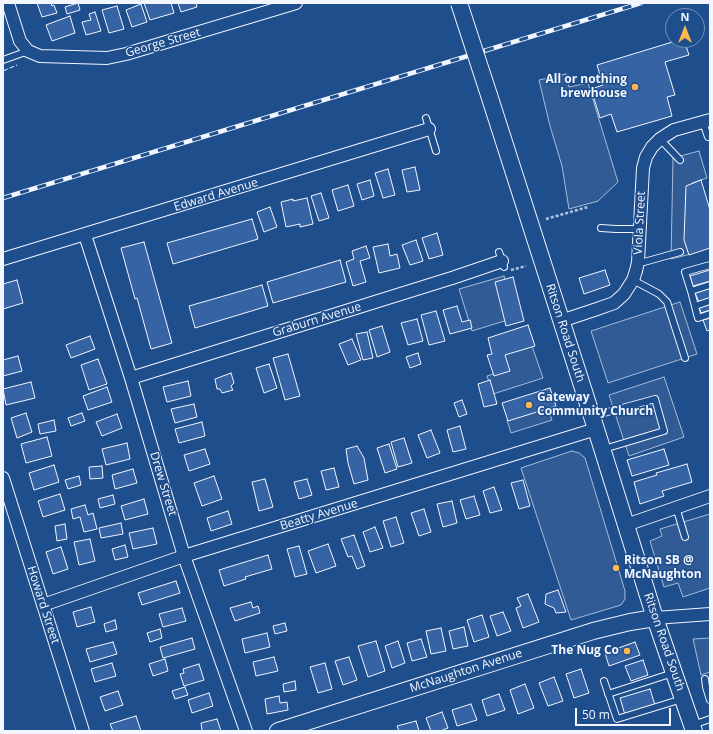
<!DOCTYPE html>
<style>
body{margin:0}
#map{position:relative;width:713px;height:734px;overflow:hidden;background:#1f4e8c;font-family:"Open Sans",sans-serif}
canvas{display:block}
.frame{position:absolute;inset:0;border:4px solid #f2f6ff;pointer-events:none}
.north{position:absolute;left:665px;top:8px;width:40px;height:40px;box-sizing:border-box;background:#1f4e8c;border:1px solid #7391ba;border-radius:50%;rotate:0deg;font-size:11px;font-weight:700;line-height:16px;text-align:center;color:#f2f6ff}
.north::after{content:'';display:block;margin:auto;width:14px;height:18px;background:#ffb74d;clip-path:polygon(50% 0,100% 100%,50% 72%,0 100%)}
.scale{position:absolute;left:575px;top:708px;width:96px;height:18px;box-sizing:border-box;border:2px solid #f2f6ff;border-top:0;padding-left:5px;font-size:12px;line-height:14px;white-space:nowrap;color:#f2f6ff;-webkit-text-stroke:3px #1f4e8c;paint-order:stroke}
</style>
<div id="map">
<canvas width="713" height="734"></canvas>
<div class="frame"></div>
<div class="north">N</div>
<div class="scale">50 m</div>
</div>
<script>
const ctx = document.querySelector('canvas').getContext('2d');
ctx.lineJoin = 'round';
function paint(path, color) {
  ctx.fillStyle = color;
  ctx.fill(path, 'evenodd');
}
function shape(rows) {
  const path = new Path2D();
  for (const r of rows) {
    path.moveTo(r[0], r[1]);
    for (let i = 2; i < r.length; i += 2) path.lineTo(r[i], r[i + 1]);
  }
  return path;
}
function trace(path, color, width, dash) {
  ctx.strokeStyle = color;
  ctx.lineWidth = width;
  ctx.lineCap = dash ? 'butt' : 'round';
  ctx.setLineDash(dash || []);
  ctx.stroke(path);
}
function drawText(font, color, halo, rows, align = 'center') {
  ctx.font = font + ' "Open Sans",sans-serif';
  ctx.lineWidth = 3;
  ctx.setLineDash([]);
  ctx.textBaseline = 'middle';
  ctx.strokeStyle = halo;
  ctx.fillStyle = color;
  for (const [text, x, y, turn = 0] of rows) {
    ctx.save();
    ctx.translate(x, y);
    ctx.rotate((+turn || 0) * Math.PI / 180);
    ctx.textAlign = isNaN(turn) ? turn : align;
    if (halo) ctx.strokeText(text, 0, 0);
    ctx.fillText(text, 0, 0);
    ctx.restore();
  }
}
const built = shape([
 [566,74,569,87,588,83,618,182,598,201,569,209,562,166,550,126,539,80,566,74],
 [699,151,707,178,692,183,688,238,691,254,671,259,673,158,699,151],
 [504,276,517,317,472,331,459,289,504,276],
 [680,302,697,354,608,383,591,331,680,302],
 [531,343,543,378,493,394,487,376,505,370,500,353,531,343],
 [664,377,684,437,629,456,609,395,664,377],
 [547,406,552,420,511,433,507,420,547,406],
 [572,451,579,453,585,458,625,591,625,599,621,605,571,620,521,468,572,451],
 [710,514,710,588,683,597,678,583,664,587,650,541,662,536,660,529,710,514],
 [710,638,710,672,701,675,693,639,710,638]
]);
paint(built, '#305b95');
trace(built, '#a8bbd7', 1);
const building = shape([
 [37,3,51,3,52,6,54,5,57,13,42,17,37,3],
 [78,3,80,10,67,14,65,7,78,3],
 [144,3,171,3,174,13,150,20,144,3],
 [178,3,196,3,197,7,181,12,178,3],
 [141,4,147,22,132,27,126,10,141,4],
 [117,6,124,29,109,33,102,10,117,6],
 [95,12,101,31,86,35,82,22,91,20,89,14,95,12],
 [70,16,75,33,52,41,46,25,70,16],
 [679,40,684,40,689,55,665,62,675,95,667,97,672,116,617,132,611,114,600,118,591,89,603,85,597,65,679,40],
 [415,167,420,190,407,192,402,170,415,167],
 [388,169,395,195,383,198,375,173,388,169],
 [370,180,374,196,362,200,357,184,370,180],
 [701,180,710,210,710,248,689,255,684,240,686,186,701,180],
 [348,185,354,206,338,211,332,190,348,185],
 [321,193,329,218,319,221,311,196,321,193],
 [307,198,313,224,300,227,300,224,286,227,281,202,293,199,293,201,307,198],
 [270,207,277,227,264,232,257,212,270,207],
 [252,219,258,239,173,264,167,243,252,219],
 [437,233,443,255,429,259,422,238,437,233],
 [416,240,423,261,410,265,402,245,416,240],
 [144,242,172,343,151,349,137,298,135,299,121,248,144,242],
 [388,244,390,256,397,254,400,268,379,273,373,247,388,244],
 [366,246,370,258,360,261,366,282,353,286,346,262,354,259,352,251,366,246],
 [340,260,346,282,273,303,267,282,340,260],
 [605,270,610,285,584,294,579,278,605,270],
 [710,270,710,281,693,286,690,276,710,270],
 [513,277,524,321,506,326,495,282,513,277],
 [17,280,23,303,3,309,3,284,17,280],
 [262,285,268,306,195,328,189,306,262,285],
 [710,288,710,299,699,302,695,293,710,288],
 [710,303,710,310,701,313,699,307,710,303],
 [457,306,462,322,470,320,472,328,450,334,443,310,457,306],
 [436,311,445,341,429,345,421,315,436,311],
 [710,318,710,330,707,331,703,320,710,318],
 [417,319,423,341,408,345,401,323,417,319],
 [528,325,535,346,505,355,510,371,494,376,487,355,492,354,488,338,528,325],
 [382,326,390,352,377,357,369,330,382,326],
 [367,332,373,358,363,360,356,334,367,332],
 [90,336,95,349,71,358,66,345,90,336],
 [352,339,361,360,348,365,339,344,352,339],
 [418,353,421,364,410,368,406,357,418,353],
 [288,354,300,396,285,400,273,358,288,354],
 [18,356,22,371,3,376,3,360,18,356],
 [98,359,107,384,89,390,81,365,98,359],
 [269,364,277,388,264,393,256,368,269,364],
 [231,373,234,383,231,386,233,390,222,393,220,389,217,389,215,379,231,373],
 [490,380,497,404,484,407,478,384,490,380],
 [188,381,191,396,167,402,163,387,188,381],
 [31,382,35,398,6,405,3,389,31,382],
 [107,387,112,402,88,410,83,396,107,387],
 [550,388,556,406,508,421,502,403,550,388],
 [462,400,467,414,459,417,454,403,462,400],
 [194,404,197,417,175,423,171,409,194,404],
 [26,413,32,432,17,438,11,418,26,413],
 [82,413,85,421,71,426,68,418,82,413],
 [117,414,122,428,102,436,96,422,117,414],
 [54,420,56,431,40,434,38,424,54,420],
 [202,422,205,436,179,443,175,429,202,422],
 [460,426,466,449,453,452,447,430,460,426],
 [431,430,440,453,427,458,418,435,431,430],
 [47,437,52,456,26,463,21,444,47,437],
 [404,438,412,463,398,467,391,442,404,438],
 [127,443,130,459,106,465,102,449,127,443],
 [389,444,397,469,385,473,377,448,389,444],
 [357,446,364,458,368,480,354,484,348,463,346,449,357,446],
 [205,449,210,464,189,471,184,455,205,449],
 [664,449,669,465,632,476,627,460,664,449],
 [687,464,692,482,662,491,664,496,640,504,634,482,657,475,656,473,687,464],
 [54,465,59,482,34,490,29,473,54,465],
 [102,466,103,478,90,479,89,467,102,466],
 [334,468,339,487,326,490,321,471,334,468],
 [133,469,137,483,115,489,112,475,133,469],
 [79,476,81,485,68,489,65,480,79,476],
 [214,476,222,499,202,506,194,483,214,476],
 [265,479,273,507,259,511,252,482,265,479],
 [307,479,312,495,299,499,294,482,307,479],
 [523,480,530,506,519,509,511,483,523,480],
 [494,487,502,510,490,513,483,491,494,487],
 [60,494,65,510,43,517,38,501,60,494],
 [113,495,115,504,100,508,98,499,113,495],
 [474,496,480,515,466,519,460,500,474,496],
 [144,499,148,514,125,520,121,506,144,499],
 [452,501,457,523,443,527,437,504,452,501],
 [85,505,88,515,93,513,97,529,84,532,80,517,73,519,71,509,85,505],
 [424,509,431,532,419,536,411,513,424,509],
 [228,511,232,524,211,531,207,518,228,511],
 [396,517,404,543,391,547,383,521,396,517],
 [121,523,123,534,101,538,99,528,121,523],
 [65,524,67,539,57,541,55,526,65,524],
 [375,527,383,548,370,552,363,532,375,527],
 [153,528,157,544,133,549,129,533,153,528],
 [354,535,365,566,357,569,352,556,348,557,341,539,354,535],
 [90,539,95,561,79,565,74,542,90,539],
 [328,544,336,566,316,573,308,551,328,544],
 [125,545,128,557,115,560,112,549,125,545],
 [299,546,307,574,295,577,287,549,299,546],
 [61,547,68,569,53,574,46,552,61,547],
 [268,555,272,569,245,577,246,579,224,586,219,570,268,555],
 [176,581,180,593,142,605,138,593,176,581],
 [558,590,566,612,556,613,554,608,545,604,546,594,558,590],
 [528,594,539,622,523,628,516,608,521,606,517,598,528,594],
 [251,602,253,608,258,606,260,613,235,621,230,608,251,602],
 [91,607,95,622,77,627,73,612,91,607],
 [182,608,186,621,163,627,159,614,182,608],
 [503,612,511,631,497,636,490,616,503,612],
 [482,615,489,637,474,642,467,620,482,615],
 [115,620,117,629,106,632,104,624,115,620],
 [285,623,287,631,275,634,273,626,285,623],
 [464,627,468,646,453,649,449,631,464,627],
 [441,628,446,651,431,654,426,631,441,628],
 [160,629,162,638,150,642,147,633,160,629],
 [267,633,270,647,245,653,242,639,267,633],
 [192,638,195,649,163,658,160,647,192,638],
 [421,639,427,657,412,661,407,643,421,639],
 [376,641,385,671,368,677,358,646,376,641],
 [398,641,405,663,392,668,385,646,398,641],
 [113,642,117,654,90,662,86,649,113,642],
 [635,642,640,655,609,666,605,653,635,642],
 [274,657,278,671,256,676,253,662,274,657],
 [349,657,357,680,343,685,335,661,349,657],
 [165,659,168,671,153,676,149,664,165,659],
 [643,660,648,675,631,681,625,666,643,660],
 [112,663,116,676,95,682,91,669,112,663],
 [325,663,332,689,318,693,310,667,325,663],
 [199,664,204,680,184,686,180,674,184,673,183,669,199,664],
 [581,669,589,693,574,698,566,674,581,669],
 [554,677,563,701,548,706,539,683,554,677],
 [295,681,296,690,284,692,283,684,295,681],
 [525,684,534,708,518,714,510,690,525,684],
 [185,687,188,695,175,699,172,691,185,687],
 [650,689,655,705,625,715,620,698,650,689],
 [118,691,123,705,105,711,100,697,118,691],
 [209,693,213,706,192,713,188,700,209,693],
 [499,694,505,710,487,716,482,700,499,694],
 [279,696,280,703,287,702,288,710,267,714,265,699,279,696],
 [471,704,477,720,457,726,452,710,471,704],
 [442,712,448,728,440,731,431,731,426,718,442,712],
 [136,716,141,731,113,731,110,724,136,716],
 [217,719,221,731,199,731,202,730,201,723,217,719],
 [416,721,419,731,399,731,397,726,416,721]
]);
paint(building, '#3563a3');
trace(building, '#f2f6ff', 1);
const service = shape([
 [3,60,28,51],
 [426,118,436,151],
 [703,122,708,137],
 [660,139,680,160],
 [601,228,616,229,640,229],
 [499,252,504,267],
 [638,262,644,262,680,252],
 [710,265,685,272,691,291,710,285],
 [633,280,659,294,667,302,685,358],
 [691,291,698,318,710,314],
 [695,306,710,301],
 [593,416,655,399,664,431,604,449],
 [676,507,685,537],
 [705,679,706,687,710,700],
 [604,681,617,719,682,699],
 [608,694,673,673],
 [693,725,710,719]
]);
const minor = shape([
 [8,3,20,41,28,51,40,56,107,58,126,54,296,3],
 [85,235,131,378,184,556,246,731],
 [3,259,429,129],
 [561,321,597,309,614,303,624,294,633,280,636,271,638,262,643,168,646,157,652,147,660,139,674,130,710,120],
 [131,378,452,278,502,261],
 [3,478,83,731],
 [626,525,710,496],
 [43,605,184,556,596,429],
 [655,618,710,614]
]);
const secondary = shape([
 [489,95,596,429,655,618,694,731],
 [278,731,593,631,630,622,655,618]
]);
trace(service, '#f2f6ff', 8);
trace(minor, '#f2f6ff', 14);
trace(secondary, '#f2f6ff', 18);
trace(shape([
 [546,219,588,207],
 [511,270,526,266]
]), '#b3c4dc', 2.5, [3, 2]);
trace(service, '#1f4e8c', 6);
trace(minor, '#1f4e8c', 12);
trace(secondary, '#1f4e8c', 16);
const rail = shape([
 [3,198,641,3]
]);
trace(rail, '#f2f6ff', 4.5);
trace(rail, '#1f4e8c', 3, [9]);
const secondaryBridge = shape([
 [459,3,489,95]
]);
trace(secondaryBridge, '#f2f6ff', 18, []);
trace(secondaryBridge, '#1f4e8c', 16);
trace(shape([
 [3,71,17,65]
]), '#f2f6ff', 1, [5, 2]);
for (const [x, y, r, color] of [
 [635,87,4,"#ffb74d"],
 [529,405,4,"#ffb74d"],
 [616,568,4,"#ffb74d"],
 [627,651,4,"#ffb74d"]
]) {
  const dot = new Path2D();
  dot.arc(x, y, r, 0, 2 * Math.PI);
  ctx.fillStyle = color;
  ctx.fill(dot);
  trace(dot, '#1f4e8c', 1.5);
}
drawText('12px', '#f2f6ff', '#1f4e8c', [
 ["George Street",163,43,-16],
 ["Edward Avenue",216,195,-17],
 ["Viola Street",640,223,-87],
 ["Graburn Avenue",317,320,-17],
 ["Ritson Road South",565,333,72],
 ["Drew Street",163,484,73],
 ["Beatty Avenue",319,515,-17],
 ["Howard Street",43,605,72],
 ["Ritson Road South",664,642,71],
 ["McNaughton Avenue",466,671,-18]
]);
drawText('bold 12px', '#f2f6ff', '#1f4e8c', [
 ["All or nothing",627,80],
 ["brewhouse",627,94],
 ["Gateway",537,398,"left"],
 ["Community Church",537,412,"left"],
 ["Ritson SB @",624,561,"left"],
 ["McNaughton",624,575,"left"],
 ["The Nug Co",619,651]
], 'right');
</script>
